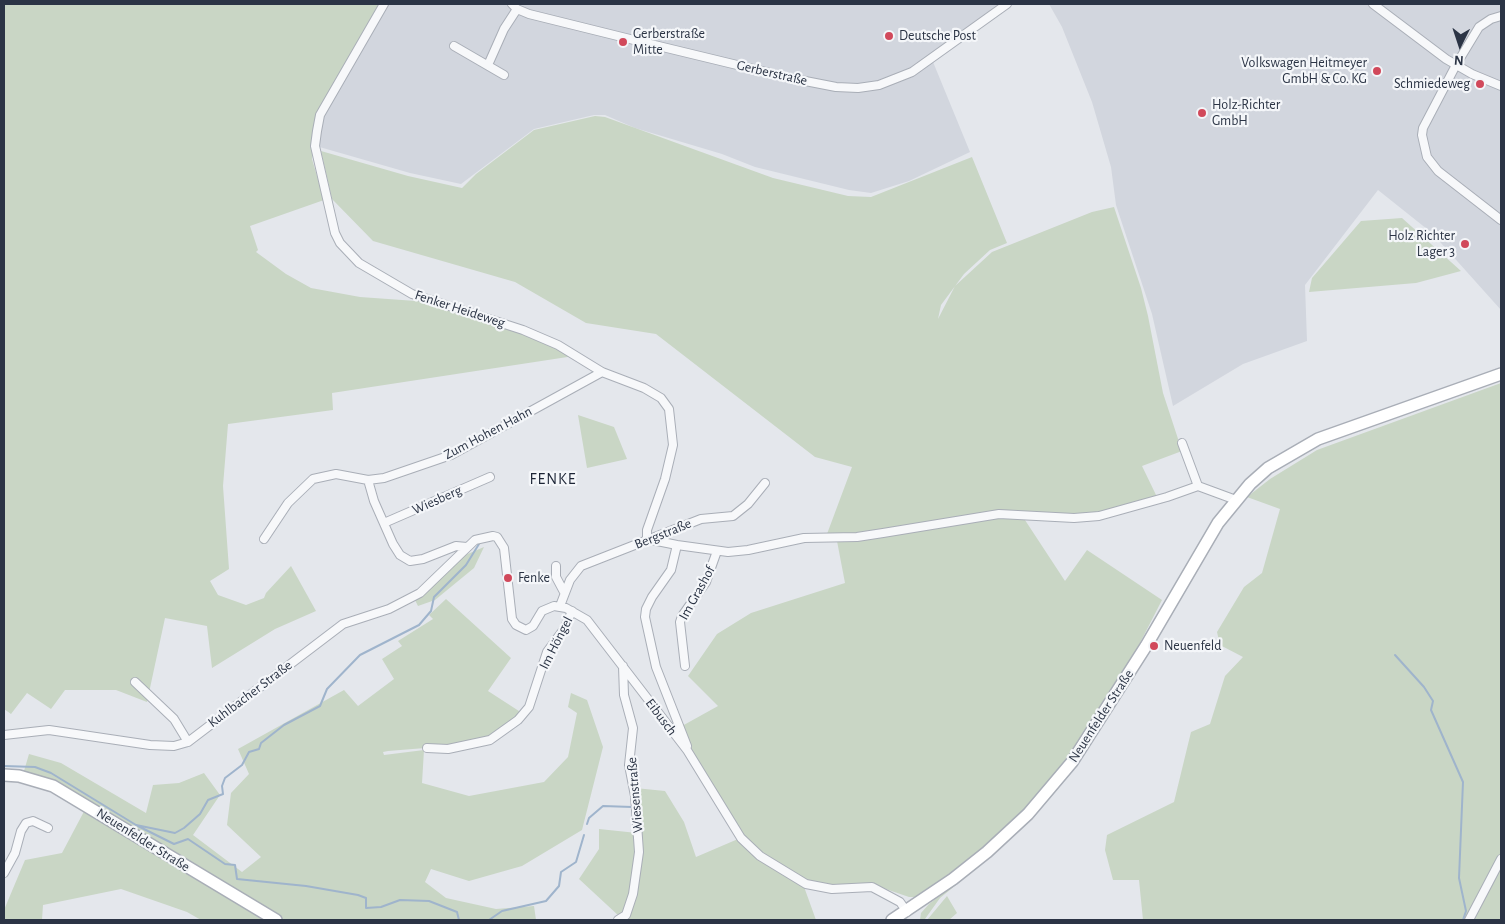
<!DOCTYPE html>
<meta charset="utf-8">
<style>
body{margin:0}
#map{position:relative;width:1505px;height:924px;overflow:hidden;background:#e4e7ec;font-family:"Alegreya Sans",sans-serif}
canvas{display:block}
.frame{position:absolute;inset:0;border:5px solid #2b3445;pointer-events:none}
.north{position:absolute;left:1435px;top:20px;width:50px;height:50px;-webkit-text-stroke:4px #f4f6f9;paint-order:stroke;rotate:184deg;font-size:14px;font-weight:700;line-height:20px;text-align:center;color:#2b3445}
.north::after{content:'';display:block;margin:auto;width:18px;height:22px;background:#2b3445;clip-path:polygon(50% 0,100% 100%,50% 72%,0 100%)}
</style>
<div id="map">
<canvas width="1505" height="924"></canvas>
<div class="frame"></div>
<div class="north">N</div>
</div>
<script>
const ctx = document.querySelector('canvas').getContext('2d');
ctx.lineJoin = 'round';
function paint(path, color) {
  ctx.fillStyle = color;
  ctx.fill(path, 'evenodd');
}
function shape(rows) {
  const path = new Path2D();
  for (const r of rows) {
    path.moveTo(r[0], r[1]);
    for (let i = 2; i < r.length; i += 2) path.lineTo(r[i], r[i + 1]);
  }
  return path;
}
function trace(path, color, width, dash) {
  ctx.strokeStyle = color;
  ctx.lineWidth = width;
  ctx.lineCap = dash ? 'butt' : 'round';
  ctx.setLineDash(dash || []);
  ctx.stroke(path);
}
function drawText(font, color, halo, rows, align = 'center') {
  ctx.font = font + ' "Alegreya Sans",sans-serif';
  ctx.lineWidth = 4.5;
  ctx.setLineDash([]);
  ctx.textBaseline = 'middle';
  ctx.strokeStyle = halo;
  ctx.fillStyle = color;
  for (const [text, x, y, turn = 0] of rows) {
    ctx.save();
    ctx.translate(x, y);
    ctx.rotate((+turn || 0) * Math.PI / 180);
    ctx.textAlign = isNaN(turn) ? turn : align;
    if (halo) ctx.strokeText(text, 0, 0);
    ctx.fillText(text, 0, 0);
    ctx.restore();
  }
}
paint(shape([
 [388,4,998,4,931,57,970,152,909,181,871,193,849,190,755,167,722,154,635,128,605,115,594,115,534,129,461,184,410,173,316,146,322,115],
 [1049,4,1501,4,1501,310,1432,233,1378,190,1305,285,1307,341,1243,364,1173,406,1152,314,1116,205,1111,167,1092,102,1062,27]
]), '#d2d6de');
paint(shape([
 [4,4,381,4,318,114,312,159,324,200,250,226,258,250,256,252,286,274,311,288,360,297,430,302,509,327,574,356,332,393,333,410,228,424,223,486,229,569,210,581,218,595,246,605,264,598,266,593,291,566,316,611,275,629,212,668,207,626,165,618,147,702,116,690,65,690,51,709,27,693,11,714,4,709],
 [595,116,605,117,773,178,848,196,871,197,972,157,1007,243,990,250,964,274,941,305,938,319,955,286,992,252,1092,212,1114,207,1141,288,1148,316,1163,393,1182,451,1142,466,1157,497,1103,513,1072,516,1011,511,859,535,827,534,852,467,815,457,656,334,586,323,515,282,373,241,332,199,321,151,408,176,462,188,476,174,534,130],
 [1402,218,1461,271,1416,283,1309,292,1312,278,1361,221],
 [1501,383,1501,853,1465,920,1143,920,1139,880,1113,880,1105,850,1107,835,1174,802,1191,732,1210,724,1225,676,1243,657,1220,645,1217,632,1244,587,1262,573,1280,509,1247,497,1270,479,1317,450],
 [578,415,614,427,627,459,587,468],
 [1007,516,1023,517,1065,581,1087,550,1162,600,1125,672,1061,770,1026,811,969,861,920,897,909,897,871,884,832,887,807,882,761,855,743,837,693,754,682,726,718,706,688,676,717,634,751,613,845,583,837,541],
 [484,547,474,568,435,600,418,606,415,600,456,559],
 [446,599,511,658,488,691,522,713,491,737,450,746,388,751,383,752,384,755,424,750,422,783,469,796,544,782,568,757,577,713,568,707,571,693,587,700,603,747,582,830,522,866,469,881,431,869,425,882,446,898,496,909,534,906,536,920,201,920,187,912,121,889,43,905,42,920,4,920,4,910,25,860,62,853,89,802,48,780,24,771,29,754,61,763,146,813,153,785,179,783,204,773,220,795,193,835,242,872,261,857,227,825,231,793,249,774,238,749,344,690,358,706,394,679,382,659,402,646,398,641,433,619,429,615],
 [1130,679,1085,753,1029,820,993,855,940,898,925,919,920,920,921,913,929,904,972,870,1014,832],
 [635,788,665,791,684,822,696,857,738,839,803,884,816,920,621,920,627,916,640,852],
 [599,829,637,833,635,872,624,913,620,917,579,879,599,849],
 [1501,864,1501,920,1473,920],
 [947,896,957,913,949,920,927,920]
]), '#c9d6c5');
trace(shape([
 [1395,655,1424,687,1433,701,1431,710,1463,782,1459,878,1466,911,1463,920],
 [4,766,35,767,51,773,136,825,175,833,184,828,200,814,208,800,223,794,222,786,225,778,242,765,249,752,259,749,261,743,284,725,320,706,327,689,360,655,419,625,431,611,434,597,466,565,479,544],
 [587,824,589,818,603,806,632,807],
 [138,826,174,844,188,839,225,864,235,865,237,879,306,886,358,895,366,898,366,908,381,907,400,900,429,901,457,912,459,920,465,920],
 [489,920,502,911,546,901,559,886,561,872,576,862,584,835]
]), '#9fb4cc', 2);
const street = shape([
 [384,4,320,115,317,131,315,146,335,233,340,243,359,263,412,294,523,330,558,345,602,372,644,388,661,398,669,409,673,445,665,479,647,530,647,539],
 [512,4,517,9,529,14,642,42,795,79,836,87,858,88,879,85,912,72,1007,4],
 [1373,4,1446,59,1472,74,1501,86],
 [1501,16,1491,19,1479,27,1456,65,1423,128,1422,135,1427,157,1438,171,1501,220],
 [454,46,504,75],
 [488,65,504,29,517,9],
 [1182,443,1198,486],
 [368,480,374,501,393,544,400,555,410,561,423,559,456,546,467,547],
 [384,523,490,477],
 [264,539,288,503,313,479,336,474,368,480,384,478,451,455,602,372],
 [647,539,677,545,728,552,748,550,804,538,857,537,883,533,999,514,1074,518,1099,516,1167,497,1198,486,1236,500],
 [677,545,671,570,652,597,646,609,645,617,656,667,687,746],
 [556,566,556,577,564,592],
 [560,606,570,580,581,566,701,519,733,516,748,504,765,483],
 [685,666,680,622,682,616,706,582,717,551],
 [135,682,174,719,188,742],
 [4,735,49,730,150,745,174,746,188,742,343,624,389,609,420,593,475,540,493,536,497,537,504,548,512,619,516,625,526,630,533,626,542,611,554,606,566,608,587,620,687,750,741,838,760,856,806,884,832,889,872,887,900,902,907,912],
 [427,748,448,749,490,740,518,720,529,707,547,652,564,629,572,611],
 [4,873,15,853,21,831,26,823,33,821,48,828],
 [618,920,626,915,633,894,639,852,635,796,629,765,633,728,624,695,623,666],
 [1469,920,1501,859]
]);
const secondary = shape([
 [4,775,19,776,53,786,276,920],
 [892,920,953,879,987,852,1028,814,1072,762,1146,646,1218,523,1250,484,1268,468,1318,439,1501,374]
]);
trace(street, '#a9aeb7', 10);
trace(secondary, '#a9aeb7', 14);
trace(street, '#f7f8fa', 8);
trace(secondary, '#fff', 11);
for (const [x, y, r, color] of [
 [889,36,5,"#d1495b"],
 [623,42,5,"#d1495b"],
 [1377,71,5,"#d1495b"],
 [1480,84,5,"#d1495b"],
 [1202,113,5,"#d1495b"],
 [1465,244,5,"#d1495b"],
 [508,578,5,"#d1495b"],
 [1154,646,5,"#d1495b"]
]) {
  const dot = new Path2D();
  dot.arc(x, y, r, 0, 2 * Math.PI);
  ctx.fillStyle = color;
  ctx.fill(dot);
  trace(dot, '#f4f6f9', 2);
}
drawText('14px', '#2b3445', '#f4f6f9', [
 ["Gerberstraße",633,34],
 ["Mitte",633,50],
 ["Deutsche Post",899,36],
 ["Volkswagen Heitmeyer",1367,63,"right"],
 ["GmbH & Co. KG",1367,79,"right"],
 ["Schmiedeweg",1470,84,"right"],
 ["Holz-Richter",1212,105],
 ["GmbH",1212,121],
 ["Holz Richter",1455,236,"right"],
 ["Lager 3",1455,252,"right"],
 ["Fenke",518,578],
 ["Neuenfeld",1164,646]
], 'left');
drawText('14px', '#2b3445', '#f4f6f9', [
 ["Gerberstraße",772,73,13],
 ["Fenker Heideweg",460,309,18],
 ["Zum Hohen Hahn",488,433,-28],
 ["Wiesberg",437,500,-24],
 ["Bergstraße",663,534,-22],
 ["Im Grashof",697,593,-61],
 ["Im Höngel",556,643,-63],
 ["Kuhlbacher Straße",250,694,-37],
 ["Neuenfelder Straße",1101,716,-57],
 ["Eibusch",661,717,53],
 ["Wiesenstraße",635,795,-95],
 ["Neuenfelder Straße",143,840,32]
]);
ctx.letterSpacing = '1px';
drawText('16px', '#1d2536', '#f4f6f9', [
 ["FENKE",553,479]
]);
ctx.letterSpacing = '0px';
</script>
